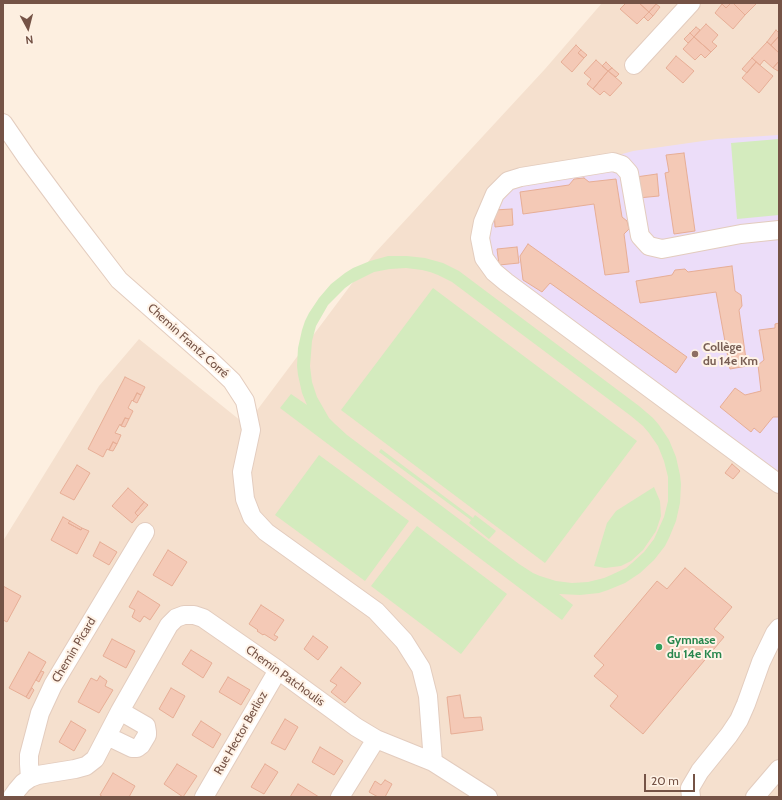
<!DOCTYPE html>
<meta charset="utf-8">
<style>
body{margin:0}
#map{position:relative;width:782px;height:800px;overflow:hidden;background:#fdefe0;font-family:Cabin,sans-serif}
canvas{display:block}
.frame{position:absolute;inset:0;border:4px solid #755346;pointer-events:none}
.north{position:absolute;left:8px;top:8px;width:40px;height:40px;-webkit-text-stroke:3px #fff3e7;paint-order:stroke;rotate:173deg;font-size:11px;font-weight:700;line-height:16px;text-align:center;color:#755346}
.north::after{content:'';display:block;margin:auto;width:14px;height:18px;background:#755346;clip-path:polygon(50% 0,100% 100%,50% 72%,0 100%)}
.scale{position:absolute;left:644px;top:774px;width:51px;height:18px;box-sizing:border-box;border:2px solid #755346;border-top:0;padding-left:5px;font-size:12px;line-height:14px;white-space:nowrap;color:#755346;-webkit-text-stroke:3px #fff3e7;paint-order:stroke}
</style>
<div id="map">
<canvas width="782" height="800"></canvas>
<div class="frame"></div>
<div class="north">N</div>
<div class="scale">20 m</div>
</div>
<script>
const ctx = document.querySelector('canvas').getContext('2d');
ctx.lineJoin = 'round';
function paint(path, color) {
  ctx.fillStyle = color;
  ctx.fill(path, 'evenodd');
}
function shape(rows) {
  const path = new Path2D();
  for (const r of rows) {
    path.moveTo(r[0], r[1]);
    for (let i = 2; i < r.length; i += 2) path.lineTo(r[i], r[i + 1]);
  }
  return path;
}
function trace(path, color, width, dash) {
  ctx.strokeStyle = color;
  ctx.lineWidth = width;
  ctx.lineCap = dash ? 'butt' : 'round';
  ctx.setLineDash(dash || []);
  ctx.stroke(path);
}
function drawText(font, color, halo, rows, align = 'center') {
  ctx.font = font + ' Cabin,sans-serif';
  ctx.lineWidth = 4;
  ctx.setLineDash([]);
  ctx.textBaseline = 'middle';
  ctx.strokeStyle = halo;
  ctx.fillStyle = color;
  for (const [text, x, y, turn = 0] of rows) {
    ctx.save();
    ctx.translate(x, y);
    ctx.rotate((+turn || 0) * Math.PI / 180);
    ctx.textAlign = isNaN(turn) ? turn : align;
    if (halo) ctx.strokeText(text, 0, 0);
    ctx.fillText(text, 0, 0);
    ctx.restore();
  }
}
paint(shape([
 [602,3,779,3,779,797,3,797,3,541,99,386,139,339,246,425,374,254,545,69]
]), '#f5e0ce');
paint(shape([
 [779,135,779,473,515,284,493,260,486,240,489,216,505,191,533,179,633,151,717,139]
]), '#ecddf9');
paint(shape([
 [779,139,779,215,737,219,731,143],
 [388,256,407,256,425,258,443,263,459,271,639,406,653,418,659,425,669,440,676,457,680,475,681,484,680,503,676,521,669,538,665,546,654,560,640,573,625,583,608,590,599,593,580,595,559,594,573,605,562,620,280,408,291,394,307,405,302,393,298,375,297,366,298,348,302,330,305,321,309,313,319,298,331,284,345,273,353,268,370,261],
 [406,268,422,270,430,272,438,275,452,282,631,416,643,426,649,433,658,446,664,461,668,477,668,501,664,517,654,539,644,552,632,563,626,568,611,575,604,578,588,582,572,583,556,581,540,576,533,573,519,564,347,435,335,424,329,418,317,397,312,382,310,366,312,341,316,326,328,305,345,288,352,283,374,272,390,269],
 [433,288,637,441,545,563,341,410],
 [381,449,473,518,475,515,496,531,489,539,469,523,471,520,379,452],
 [319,455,409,521,365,581,275,515],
 [654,487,660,501,661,516,656,531,643,550,631,561,621,566,605,568,594,566,607,523,616,511],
 [417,526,507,594,461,654,371,586]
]), '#d4ebbe');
const building = shape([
 [626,3,639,3,649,12,637,24,620,9,626,3],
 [639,3,657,3,649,12,639,3],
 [724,3,731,3,726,8,722,4,724,3],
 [731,3,733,3,745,15,733,29,715,13,722,4,726,8,731,3],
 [733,3,757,3,745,15,733,3],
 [656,4,660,7,653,16,649,12,656,4],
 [649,12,653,16,648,21,644,17,649,12],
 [706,24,718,35,712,42,717,46,711,52,694,37,706,24],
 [696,27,700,30,694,37,690,33,696,27],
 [776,30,779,33,779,36,771,45,767,42,776,30],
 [690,33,694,37,688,43,684,39,690,33],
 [779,36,779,53,771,45,779,36],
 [694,37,711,52,705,58,701,54,695,60,683,49,694,37],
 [767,42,779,53,779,61,773,68,764,60,760,65,752,58,767,42],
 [576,45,581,50,578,53,584,58,572,72,561,62,576,45],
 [581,50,587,55,584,58,578,53,581,50],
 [676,56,694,71,683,83,666,68,676,56],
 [752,58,756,62,747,73,742,69,752,58],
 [596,60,608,71,593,89,587,84,591,79,584,73,596,60],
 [779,61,779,70,778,71,773,68,779,61],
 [606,62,612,68,608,71,602,66,606,62],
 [756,62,773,76,759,93,742,78,756,62],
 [612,68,619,74,616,77,608,71,612,68],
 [608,71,622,83,610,96,604,91,600,95,593,89,608,71],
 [684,153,695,231,674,234,665,173,669,172,666,155,684,153],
 [657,174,659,196,638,198,636,177,657,174],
 [584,178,589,182,616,179,622,217,627,221,629,229,624,234,629,272,605,275,594,204,523,214,520,192,569,185,574,179,584,178],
 [512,209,513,225,495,227,494,210,512,209],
 [528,244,687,357,676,373,550,283,542,292,523,280,520,256,528,244],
 [517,247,519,263,499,265,497,249,517,247],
 [732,266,735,291,741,295,742,306,739,310,747,366,730,369,716,292,640,303,636,281,672,275,675,270,685,269,688,272,732,266],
 [779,323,779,417,773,417,760,433,754,428,751,432,720,407,735,388,745,395,761,391,758,365,764,360,759,330,775,328,775,324,779,323],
 [125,377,145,387,141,395,137,393,133,401,132,400,128,408,133,411,129,419,125,418,121,426,120,424,115,433,121,435,117,444,113,442,109,450,107,449,103,457,88,449,125,377],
 [137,393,141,395,137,403,133,401,137,393],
 [125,418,129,419,125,427,121,426,125,418],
 [113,442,117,444,113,451,109,450,113,442],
 [732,464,740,471,733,479,725,473,732,464],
 [77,465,90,473,74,500,60,493,77,465],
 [128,488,144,502,135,513,138,516,132,523,112,506,128,488],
 [144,502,148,505,138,516,135,513,144,502],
 [63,517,70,521,68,523,81,530,82,528,89,531,77,554,51,540,63,517],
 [70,521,82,528,81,530,68,523,70,521],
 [100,542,117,552,109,565,93,556,100,542],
 [168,550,187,562,172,586,153,575,168,550],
 [685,568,732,607,714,629,724,637,643,734,610,706,618,696,594,676,604,665,594,656,657,581,667,589,685,568],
 [3,586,21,596,7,622,3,620,3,586],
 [138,591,160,605,150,620,144,616,140,622,132,617,135,610,129,607,138,591],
 [261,605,284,620,274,635,278,637,275,641,264,634,263,635,257,631,258,630,249,624,261,605],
 [313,636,328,647,318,660,304,649,313,636],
 [112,639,135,651,126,668,103,656,112,639],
 [191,650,212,663,203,678,182,664,191,650],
 [29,652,46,662,26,697,9,688,29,652],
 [341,667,361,683,345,703,331,692,337,685,330,681,341,667],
 [41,671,44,672,39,682,36,680,41,671],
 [100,676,107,681,105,686,113,690,99,713,78,702,91,678,97,681,100,676],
 [228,677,250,690,241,705,219,692,228,677],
 [32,688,34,690,29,699,26,697,32,688],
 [171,688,185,696,173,718,159,709,171,688],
 [460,695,464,718,481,717,483,730,451,734,447,697,460,695],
 [285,719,298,727,285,750,271,743,285,719],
 [71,721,86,730,74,751,59,742,71,721],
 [201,721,221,734,213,748,192,735,201,721],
 [320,747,343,761,334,775,312,762,320,747],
 [177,764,197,776,183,797,164,784,177,764],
 [265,764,278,772,264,794,251,787,265,764],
 [113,773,135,786,129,797,103,797,100,795,113,773],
 [385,780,392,784,385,797,378,797,369,792,375,781,381,785,385,780],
 [298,784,319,797,290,797,298,784]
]);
paint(building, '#f4c9b6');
trace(building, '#e7ae96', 1);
const minor = shape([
 [634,65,691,3],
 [3,123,27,158,70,216,119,280,211,361,232,381,245,401,251,430,242,472,245,499,252,517,266,532,376,611,404,641,421,668,428,696,433,762],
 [779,230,741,234,662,249,649,246,640,236,629,173,622,165,613,162,521,177,508,181,495,194,483,222,480,238,484,258,494,272,506,282,779,484],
 [107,736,132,748,137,748,141,745,147,735,147,732,146,726,120,711],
 [30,778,29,764,29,755,40,713,53,685,145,532],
 [12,797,17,790,23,783,30,778,38,775,75,769,86,766,95,759,120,711,169,625,176,618,184,615,194,615,203,618,278,670,356,727,376,739,433,762,488,797],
 [204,797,278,670],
 [340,797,376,739],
 [691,797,690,788,700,771,729,735,739,720,746,704,761,662,775,633,779,628],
 [755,797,779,769]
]);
trace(minor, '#e3ccbe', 20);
trace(minor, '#fff', 18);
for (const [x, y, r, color] of [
 [695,354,4,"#8d6e63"],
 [659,647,4,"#2e9e5b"]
]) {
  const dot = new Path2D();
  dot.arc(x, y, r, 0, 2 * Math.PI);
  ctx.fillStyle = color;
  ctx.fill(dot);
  trace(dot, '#fff3e7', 1.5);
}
drawText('12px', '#755346', '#fff3e7', [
 ["Chemin Frantz Corré",188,341,42],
 ["Chemin Picard",74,650,-59],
 ["Chemin Patchoulis",285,676,36],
 ["Rue Hector Berlioz",241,733,-60]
]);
drawText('bold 12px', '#785e54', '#fff3e7', [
 ["Collège",703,347],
 ["du 14e Km",703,361]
], 'left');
drawText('bold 12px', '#27864d', '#fff3e7', [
 ["Gymnase",667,640],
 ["du 14e Km",667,654]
], 'left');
</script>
